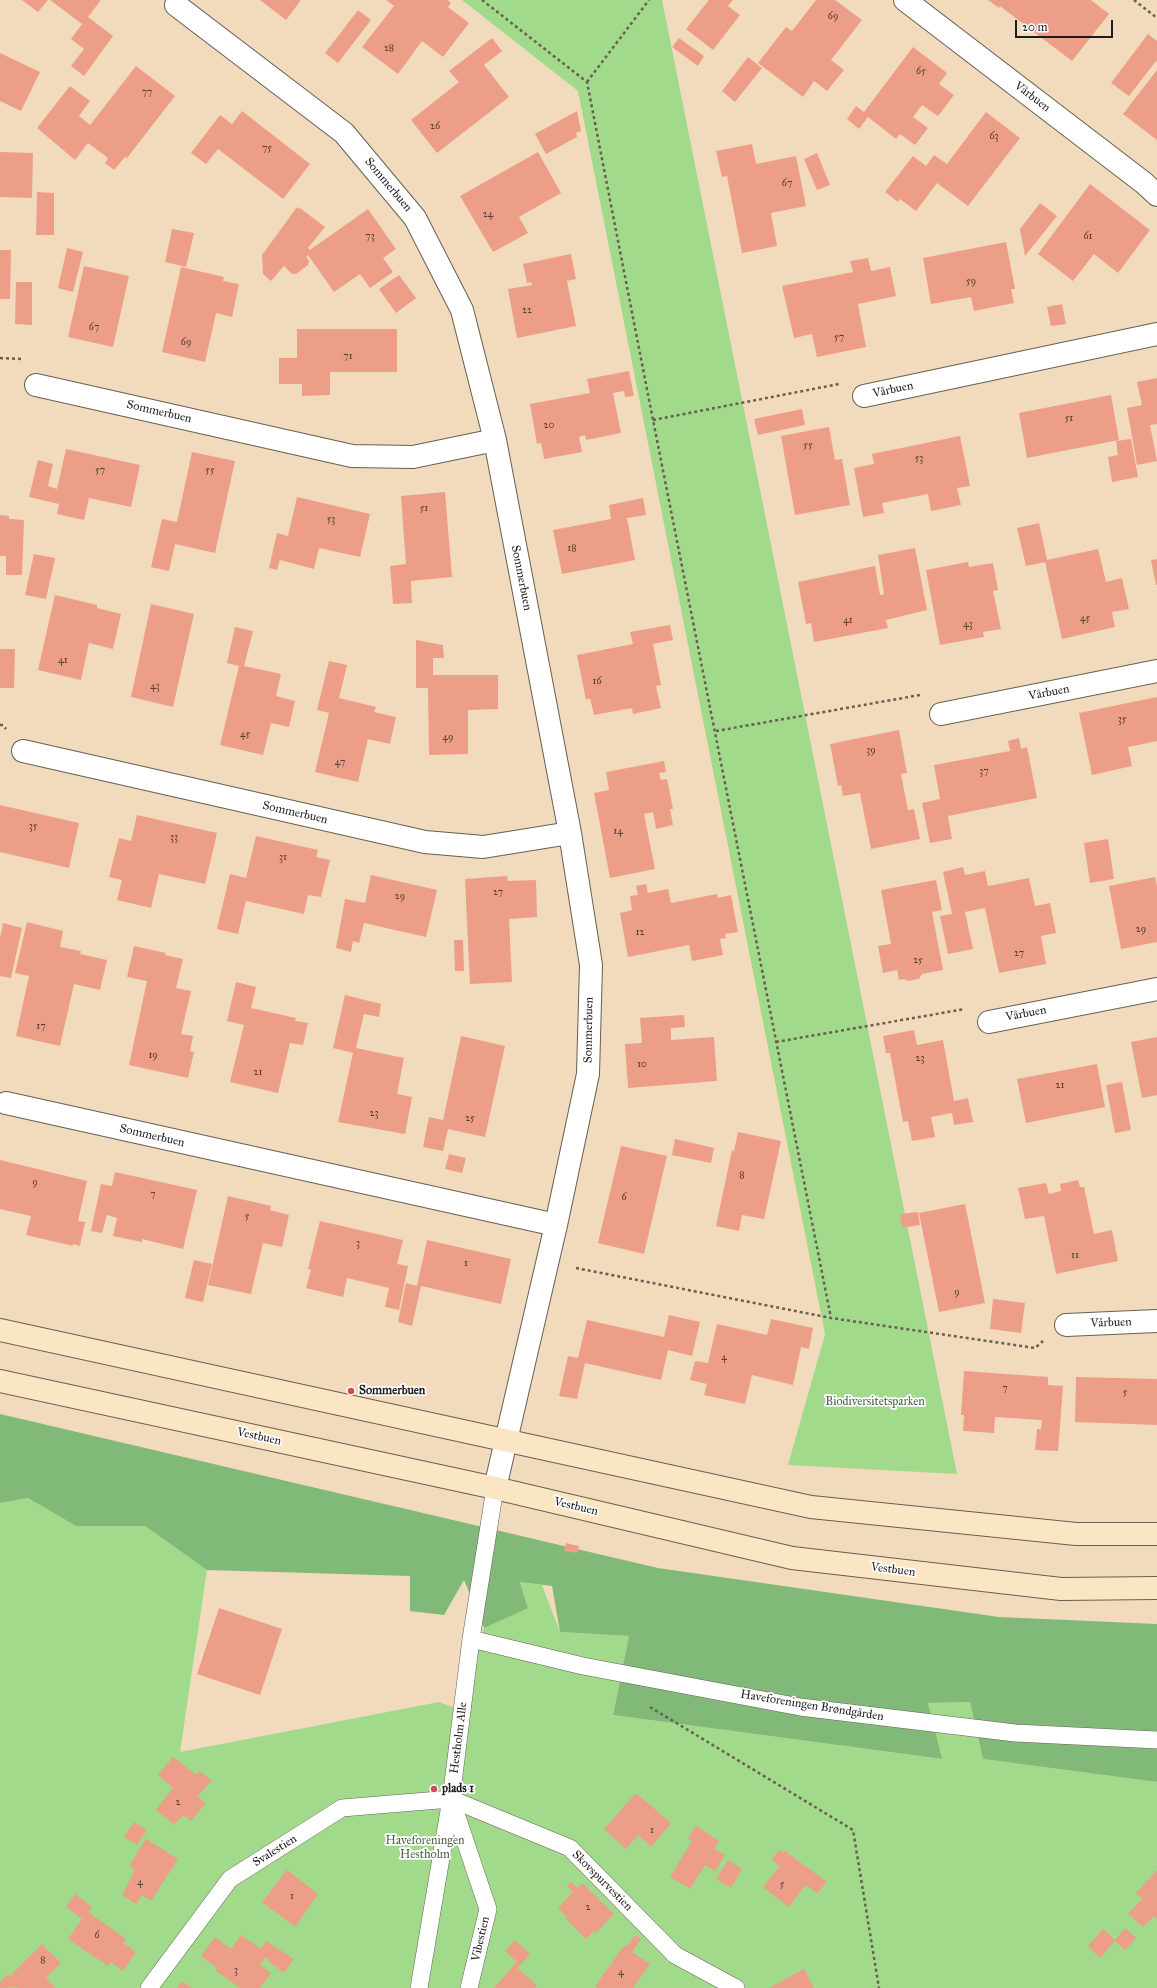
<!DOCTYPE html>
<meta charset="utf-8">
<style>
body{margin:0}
#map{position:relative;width:1157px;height:1988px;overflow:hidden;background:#f2dbbc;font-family:"IM FELL Great Primer",serif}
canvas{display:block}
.scale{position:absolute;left:1015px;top:20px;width:98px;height:18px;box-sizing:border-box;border:2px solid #1c1c1c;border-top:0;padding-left:5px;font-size:12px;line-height:14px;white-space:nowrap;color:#1c1c1c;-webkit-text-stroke:3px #fff;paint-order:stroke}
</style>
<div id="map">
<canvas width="1157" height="1988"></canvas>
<div class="scale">20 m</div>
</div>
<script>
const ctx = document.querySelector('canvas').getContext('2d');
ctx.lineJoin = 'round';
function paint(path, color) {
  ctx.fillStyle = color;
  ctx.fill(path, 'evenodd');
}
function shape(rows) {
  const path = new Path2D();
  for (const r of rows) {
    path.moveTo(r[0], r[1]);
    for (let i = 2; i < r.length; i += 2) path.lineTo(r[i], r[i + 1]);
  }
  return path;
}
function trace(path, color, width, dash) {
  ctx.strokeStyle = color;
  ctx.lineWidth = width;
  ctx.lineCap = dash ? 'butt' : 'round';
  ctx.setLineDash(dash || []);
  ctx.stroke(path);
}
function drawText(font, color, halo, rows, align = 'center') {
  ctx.font = font + ' "IM FELL Great Primer",serif';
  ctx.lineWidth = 3.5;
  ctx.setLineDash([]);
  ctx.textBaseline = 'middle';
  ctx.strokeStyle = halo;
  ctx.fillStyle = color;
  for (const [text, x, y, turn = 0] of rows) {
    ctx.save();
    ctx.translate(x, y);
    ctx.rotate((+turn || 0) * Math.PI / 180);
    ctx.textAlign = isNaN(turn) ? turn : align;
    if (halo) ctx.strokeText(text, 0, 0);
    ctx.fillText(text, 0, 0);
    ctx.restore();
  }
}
paint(shape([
 [462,0,662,0,957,1474,788,1465,825,1334,578,91],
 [28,1498,76,1526,145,1526,207,1570,180,1752,439,1702,462,1711,484,1628,528,1607,520,1582,542,1585,560,1632,629,1636,613,1715,941,1759,928,1703,970,1702,983,1759,1157,1782,1157,1988,0,1988,0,1503]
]), '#a2da8c');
paint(shape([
 [0,1414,658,1568,999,1617,1157,1624,1157,1782,983,1759,970,1702,928,1703,942,1759,613,1715,629,1636,560,1632,552,1586,520,1582,528,1608,484,1628,464,1580,444,1615,410,1611,410,1576,207,1570,145,1526,76,1526,28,1498,0,1503]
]), '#81ba78');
paint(shape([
 [22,0,48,0,38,12],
 [50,0,101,0,88,17,113,36,84,76,71,66,84,49,71,39,82,24],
 [260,0,301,0,286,20],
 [386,0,448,0,451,3,448,7,469,23,443,57,422,41,398,74,362,47,394,6],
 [709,0,733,0,728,6,740,15,713,50,686,29],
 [816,0,835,0,862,20,831,60,844,70,827,91,814,81,803,97,758,63,786,27,792,31],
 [988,0,1091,0,1109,14,1072,61,1000,6,999,8],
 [358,10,371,20,338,63,325,53],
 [1148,34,1157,41,1157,62,1156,61,1129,96,1111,83],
 [492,38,502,51,484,65,509,97,437,153,411,120,459,82,449,71],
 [679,38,704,56,698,66,672,47],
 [913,47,947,73,939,84,954,95,938,116,922,105,913,117,928,128,915,145,900,134,896,139,868,117,859,129,847,119,856,106,864,112],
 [0,53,40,72,21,111,0,101],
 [748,57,762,68,735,102,722,91],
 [136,66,175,96,127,158,125,157,114,170,105,163,108,158,88,143,75,160,37,128,70,86,90,101,79,116,90,125],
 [1157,70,1157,140,1123,114],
 [242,111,310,164,283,199,218,149,206,164,191,153,220,115,232,124],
 [577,111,581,131,576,133,577,137,546,154,535,134],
 [986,112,1020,138,968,206,937,183,916,211,900,199,898,202,885,192,913,156,926,166,934,155,947,164],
 [752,144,756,164,796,156,806,206,771,213,777,246,742,253,727,176,722,177,716,151],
 [0,152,33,153,32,198,0,197],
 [538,152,561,193,519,217,528,233,493,252,460,196],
 [817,153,830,185,817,190,804,159],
 [1090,184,1150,230,1118,273,1094,254,1073,281,1038,254],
 [37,192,54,193,54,235,36,235],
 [1040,203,1057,216,1025,256,1020,229],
 [297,207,299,209,300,208,325,227,308,248,310,250,368,209,396,249,383,258,393,272,370,288,360,274,334,292,308,255,306,257,309,261,308,265,296,274,292,274,284,266,271,281,263,274,262,255],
 [172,229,194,233,186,267,165,262],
 [1006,242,1015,289,1011,289,1014,303,974,311,971,297,931,304,923,258],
 [67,248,83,252,73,292,58,288],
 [0,250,11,250,10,299,0,299],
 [571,254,576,279,567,281,576,326,517,338,508,289,532,285,531,282,527,283,523,264],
 [868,258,871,271,890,267,896,296,858,304,866,347,817,357,812,334,794,338,782,286,853,272,850,261],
 [84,266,129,276,113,347,68,337],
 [181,267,224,277,223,281,239,284,232,317,216,313,205,362,162,352],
 [399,275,416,298,396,313,379,289],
 [16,282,32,282,32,325,15,324],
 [1062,304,1066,324,1051,326,1047,307],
 [297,329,397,329,397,372,330,372,330,395,302,396,302,384,279,384,279,358,297,358],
 [629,371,634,396,625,397,624,391,613,393,621,433,586,440,585,435,579,437,582,452,544,459,541,443,537,444,530,404,590,393,587,379],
 [1157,378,1157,424,1150,425,1157,461,1137,465,1127,408,1142,405,1137,382],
 [1111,395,1119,440,1027,458,1019,413],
 [802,409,805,425,758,435,754,419],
 [829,427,835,460,842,459,850,505,795,515,781,436],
 [960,436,970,486,957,488,961,505,931,511,928,494,882,503,884,513,863,517,854,468,874,464,872,454],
 [1131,439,1138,477,1112,482,1108,457,1118,455,1116,441],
 [66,449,140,465,131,507,89,498,84,520,57,514,59,504,29,497,38,460,53,464,48,486,57,489],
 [192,452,235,461,215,553,175,544,169,571,151,567,162,519,177,522],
 [445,492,452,577,411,581,412,603,393,604,390,566,406,564,401,496],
 [297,497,370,514,360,557,319,548,314,569,280,560,277,570,269,568,277,533,288,536],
 [643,498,646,515,627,518,635,560,562,574,553,530,611,519,609,505],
 [0,515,9,516,9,519,24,520,22,575,6,575,6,556,0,556],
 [1039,523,1047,560,1098,549,1106,582,1122,578,1129,609,1112,612,1115,627,1062,639,1045,562,1026,566,1017,528],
 [915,548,927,610,886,620,888,628,814,642,811,623,806,624,798,582,875,566,880,595,884,594,878,555],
 [34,554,55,558,46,599,25,595],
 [1157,559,1157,585,1156,585,1151,560],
 [968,562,969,567,993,563,998,590,993,591,1001,629,983,632,984,637,940,645,926,570],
 [55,595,97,605,97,608,121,614,113,649,89,643,81,680,38,670],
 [151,604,194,614,173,707,131,697],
 [670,625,673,640,653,644,661,685,656,686,661,708,633,714,632,708,594,715,590,698,586,700,577,655,633,644,630,632],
 [235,627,253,631,244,666,281,674,276,696,295,701,289,727,271,723,263,755,220,745,239,666,227,663],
 [416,640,443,645,444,658,433,658,433,675,498,675,498,709,468,710,468,754,429,755,428,688,416,688],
 [0,649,15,649,14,688,0,688],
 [329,661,347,665,339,698,376,707,374,712,396,717,390,744,368,739,358,782,315,772,329,713,317,710],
 [1157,697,1157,741,1128,747,1132,766,1092,775,1079,713],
 [899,730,907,773,901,774,908,810,914,809,920,839,871,849,860,793,843,796,841,785,838,786,830,744],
 [1019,738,1021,749,1027,747,1037,798,948,816,952,839,930,843,922,803,940,799,934,765,1010,751,1008,741],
 [664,761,666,772,659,773,661,780,667,779,673,809,670,809,673,825,656,829,653,812,644,814,655,869,610,878,594,793,609,790,606,772],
 [0,805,79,823,69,868,0,852],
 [137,815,217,833,205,884,159,874,151,908,117,900,122,880,109,877,119,838,131,841],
 [256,836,318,850,316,857,330,860,321,897,308,895,304,914,246,901,238,934,217,929,230,874,246,878],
 [1108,839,1114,879,1090,883,1084,843],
 [963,867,965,875,985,871,988,886,1029,878,1035,906,1050,903,1056,933,1041,936,1046,964,999,973,985,908,965,912,973,949,948,954,940,916,952,914,943,872],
 [371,875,437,890,426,937,364,923,359,943,353,941,351,952,336,948,345,899,365,903],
 [507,876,508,881,536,880,537,917,509,919,512,982,470,984,465,879],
 [1155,877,1157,886,1157,942,1121,949,1109,886],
 [936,880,942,910,932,912,943,970,922,974,919,979,908,981,904,979,899,980,897,970,883,973,878,946,891,944,881,890],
 [646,884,648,893,668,889,671,903,717,894,718,898,731,895,738,932,725,934,726,938,720,939,723,955,692,961,689,945,628,957,620,913,632,910,630,896,638,895,636,886],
 [27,922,63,931,60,947,81,951,80,954,107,960,100,990,74,984,60,1046,16,1036,29,976,15,973],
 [3,923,22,928,11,978,0,976,0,938],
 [454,940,463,940,464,971,455,971],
 [134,946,166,953,165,955,183,959,176,988,191,991,181,1034,193,1036,190,1051,194,1052,188,1078,129,1065,147,981,127,977],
 [236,982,256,987,251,1008,296,1018,295,1021,308,1023,303,1045,290,1043,278,1093,230,1082,244,1025,227,1021],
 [345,995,381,1004,379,1017,364,1014,356,1048,404,1058,397,1094,412,1097,405,1134,338,1122,353,1053,333,1048],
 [684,1015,685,1027,671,1028,671,1040,714,1037,717,1081,628,1088,625,1044,642,1043,640,1018],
 [914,1030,917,1045,943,1040,954,1101,968,1098,973,1122,954,1125,952,1113,931,1117,935,1137,912,1141,908,1121,903,1122,890,1053,886,1053,883,1036],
 [461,1036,505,1046,485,1137,448,1129,443,1151,423,1147,429,1117,443,1120],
 [1157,1037,1157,1095,1142,1098,1131,1042],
 [1097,1064,1105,1107,1026,1123,1017,1079],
 [1122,1082,1131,1130,1115,1133,1106,1085],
 [738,1132,781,1141,764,1219,742,1215,739,1231,716,1226,732,1150,734,1151],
 [675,1139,714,1148,711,1163,672,1155],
 [621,1146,667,1156,644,1254,598,1243],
 [449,1154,466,1158,462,1173,445,1169],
 [0,1160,87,1181,78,1221,85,1222,80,1246,73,1244,73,1246,26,1235,31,1216,0,1209],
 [115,1172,197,1190,183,1249,142,1239,142,1242,113,1236,117,1218,107,1215,102,1233,91,1231,101,1184,112,1186],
 [1078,1180,1080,1187,1084,1187,1094,1234,1112,1230,1118,1261,1056,1274,1044,1216,1025,1219,1018,1188,1046,1183,1049,1194,1061,1191,1060,1184],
 [228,1196,271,1206,270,1210,289,1215,282,1247,263,1243,251,1294,208,1285],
 [965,1204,985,1303,939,1312,919,1213],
 [918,1212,920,1225,902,1228,900,1214],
 [320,1221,403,1240,397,1264,408,1266,399,1310,385,1307,389,1288,347,1278,343,1297,306,1288,311,1270,308,1269],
 [427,1240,511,1259,501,1304,421,1286,412,1326,398,1322,406,1283,417,1286],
 [194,1260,212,1264,203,1302,185,1298],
 [993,1299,1025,1303,1021,1333,990,1329],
 [669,1315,700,1322,692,1356,668,1350,661,1380,585,1363,577,1399,559,1396,568,1356,578,1358,587,1320,664,1337],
 [771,1319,813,1328,809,1349,801,1347,793,1385,752,1375,745,1404,704,1395,707,1384,690,1380,695,1361,708,1363,717,1324,767,1335],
 [964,1371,1048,1377,1048,1385,1063,1386,1058,1451,1035,1450,1037,1429,1041,1429,1042,1420,995,1417,994,1433,963,1431,964,1415,961,1415],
 [1076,1377,1157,1379,1157,1425,1075,1422],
 [566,1543,579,1546,577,1553,564,1551],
 [219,1608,282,1629,260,1695,197,1674],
 [173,1757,196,1775,199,1771,212,1780,197,1797,206,1803,191,1821,183,1815,174,1825,156,1810,173,1788,158,1775],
 [636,1793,671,1823,651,1847,638,1835,626,1849,604,1829],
 [134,1822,147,1830,137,1845,124,1837],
 [696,1826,719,1841,714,1849,725,1855,715,1871,705,1865,690,1889,670,1877,692,1841,688,1838],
 [146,1839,178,1859,151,1901,142,1895,136,1904,122,1895,135,1870,129,1866],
 [779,1850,783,1853,785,1851,827,1882,817,1893,806,1885,789,1907,763,1887,779,1867,772,1859],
 [728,1860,742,1869,731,1888,716,1879],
 [287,1870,318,1894,295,1927,262,1902],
 [1157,1870,1157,1919,1154,1916,1143,1927,1128,1914,1142,1899,1136,1893],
 [571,1882,577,1888,582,1883,614,1914,596,1933,594,1931,586,1939,566,1919,567,1917,558,1908,573,1892,567,1886],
 [75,1894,92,1907,88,1912,126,1939,123,1943,136,1952,123,1971,111,1962,108,1966,68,1939,82,1919,66,1907],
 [1125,1928,1136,1938,1125,1950,1115,1941,1100,1958,1088,1946,1103,1929,1115,1940],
 [241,1935,261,1949,266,1941,294,1959,284,1973,268,1961,269,1959,266,1957,260,1965,271,1973,260,1988,240,1988,215,1970,217,1968,201,1956,215,1937,231,1949],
 [635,1935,641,1939,632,1952,650,1964,633,1988,598,1988,595,1986,624,1946,626,1947],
 [515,1940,530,1954,517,1968,537,1985,534,1988,494,1988,517,1962,505,1951],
 [42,1944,61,1963,46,1978,56,1988,18,1988,17,1987,0,1988,0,1982,8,1974,10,1976],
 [804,1969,814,1988,769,1988],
 [182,1981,192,1988,177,1988]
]), '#ed9e88');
const lane = shape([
 [471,1639,583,1666,800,1707,1015,1733,1157,1740],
 [452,1802,488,1909,469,1988],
 [149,1988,230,1879,342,1808,451,1799,570,1848,675,1955,736,1988],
 [419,1988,451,1799,471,1639,495,1488]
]);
const street = shape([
 [905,0,1144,183,1157,195],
 [176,5,344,133,415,218,462,310,495,440,570,833,591,965,588,1074,556,1225,495,1488],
 [36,385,352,456,413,457,495,440],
 [864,396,1157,334],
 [941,714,1157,671],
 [23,751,425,842,483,847,570,833],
 [989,1022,1157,989],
 [6,1103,556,1225],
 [1066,1325,1157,1321]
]);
const secondary = shape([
 [0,1330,811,1507,1076,1534,1157,1534],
 [0,1381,495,1488,792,1558,1061,1589,1157,1588]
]);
trace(lane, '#675f54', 18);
trace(street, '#675f54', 24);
trace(secondary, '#675f54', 24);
trace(shape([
 [482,0,587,82,653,420,831,1318],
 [1134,0,1157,18],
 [587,82,649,0],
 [0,358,21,359,22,362],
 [653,420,839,384],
 [0,725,3,725,6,729],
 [716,731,920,695],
 [776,1042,965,1009],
 [576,1268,831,1318,1035,1348,1043,1341],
 [650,1707,853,1830,879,1988]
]), '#675f54', 2.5, [3, 3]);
trace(lane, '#fff', 17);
trace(street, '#fff', 22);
trace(secondary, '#fbe6c3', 22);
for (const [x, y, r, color] of [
 [351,1391,4,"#d1495b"],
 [434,1789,4,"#d1495b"]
]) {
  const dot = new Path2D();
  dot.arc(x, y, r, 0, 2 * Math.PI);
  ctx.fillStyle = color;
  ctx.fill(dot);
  trace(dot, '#fff', 1.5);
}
drawText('10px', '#503c37', null, [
 ["69",833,17],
 ["28",389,49],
 ["65",921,72],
 ["77",147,93],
 ["26",435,127],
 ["63",994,137],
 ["75",267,149],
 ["67",787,184],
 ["24",488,215],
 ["73",370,237],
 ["61",1088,237],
 ["59",971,282],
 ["22",527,311],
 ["67",94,328],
 ["57",839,338],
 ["69",186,343],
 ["71",348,357],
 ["51",1069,419],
 ["20",549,426],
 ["55",808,446],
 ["53",919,459],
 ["57",100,471],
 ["55",210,471],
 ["51",424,509],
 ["53",331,520],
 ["18",572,549],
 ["45",1085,619],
 ["41",848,621],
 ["43",968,625],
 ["41",63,661],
 ["16",597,682],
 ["43",155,687],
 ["35",1122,720],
 ["45",245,735],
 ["49",448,738],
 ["39",871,751],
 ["47",340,763],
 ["37",984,772],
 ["35",33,827],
 ["14",618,832],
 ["33",174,838],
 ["31",283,858],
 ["27",498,893],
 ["29",400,897],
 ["29",1141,930],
 ["12",640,933],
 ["27",1019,954],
 ["25",918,961],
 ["17",41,1027],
 ["19",153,1056],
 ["23",920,1059],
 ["10",642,1065],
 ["21",258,1073],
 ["21",1060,1086],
 ["23",374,1114],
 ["25",470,1119],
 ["8",742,1176],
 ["9",35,1183],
 ["7",153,1195],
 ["6",624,1198],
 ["5",247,1217],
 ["3",358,1244],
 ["11",1075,1256],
 ["1",466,1264],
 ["9",957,1293],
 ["4",724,1358],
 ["7",1005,1389],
 ["5",1125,1393],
 ["2",178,1803],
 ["1",652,1831],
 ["4",140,1883],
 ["5",782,1885],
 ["1",292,1897],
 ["2",588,1908],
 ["6",97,1936],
 ["8",43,1961],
 ["3",236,1971],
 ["4",621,1973]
]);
drawText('12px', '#1c1c1c', '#fff', [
 ["Vårbuen",1032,97,37],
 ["Sommerbuen",388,185,50],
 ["Vårbuen",893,390,-12],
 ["Sommerbuen",159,412,13],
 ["Sommerbuen",521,578,79],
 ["Vårbuen",1049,693,-11],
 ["Sommerbuen",295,813,13],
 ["Vårbuen",1026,1014,-11],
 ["Sommerbuen",589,1030,-89],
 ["Sommerbuen",152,1136,13],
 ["Vårbuen",1111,1323,-2],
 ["Vestbuen",259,1437,12],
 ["Vestbuen",576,1507,13],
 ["Vestbuen",893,1570,7],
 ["Haveforeningen Brøndgården",812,1706,9],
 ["Hestholm Alle",459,1738,-83],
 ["Svalestien",275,1851,-32],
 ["Skovspurvestien",602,1881,45],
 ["Vibestien",481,1939,-77]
]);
drawText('bold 12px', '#1c1c1c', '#fff', [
 ["Sommerbuen",359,1391],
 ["plads 1",442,1789]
], 'left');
drawText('12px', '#4b5e43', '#fff', [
 ["Biodiversitetsparken",875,1402],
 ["Haveforeningen",425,1841],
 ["Hestholm",425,1855]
]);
</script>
